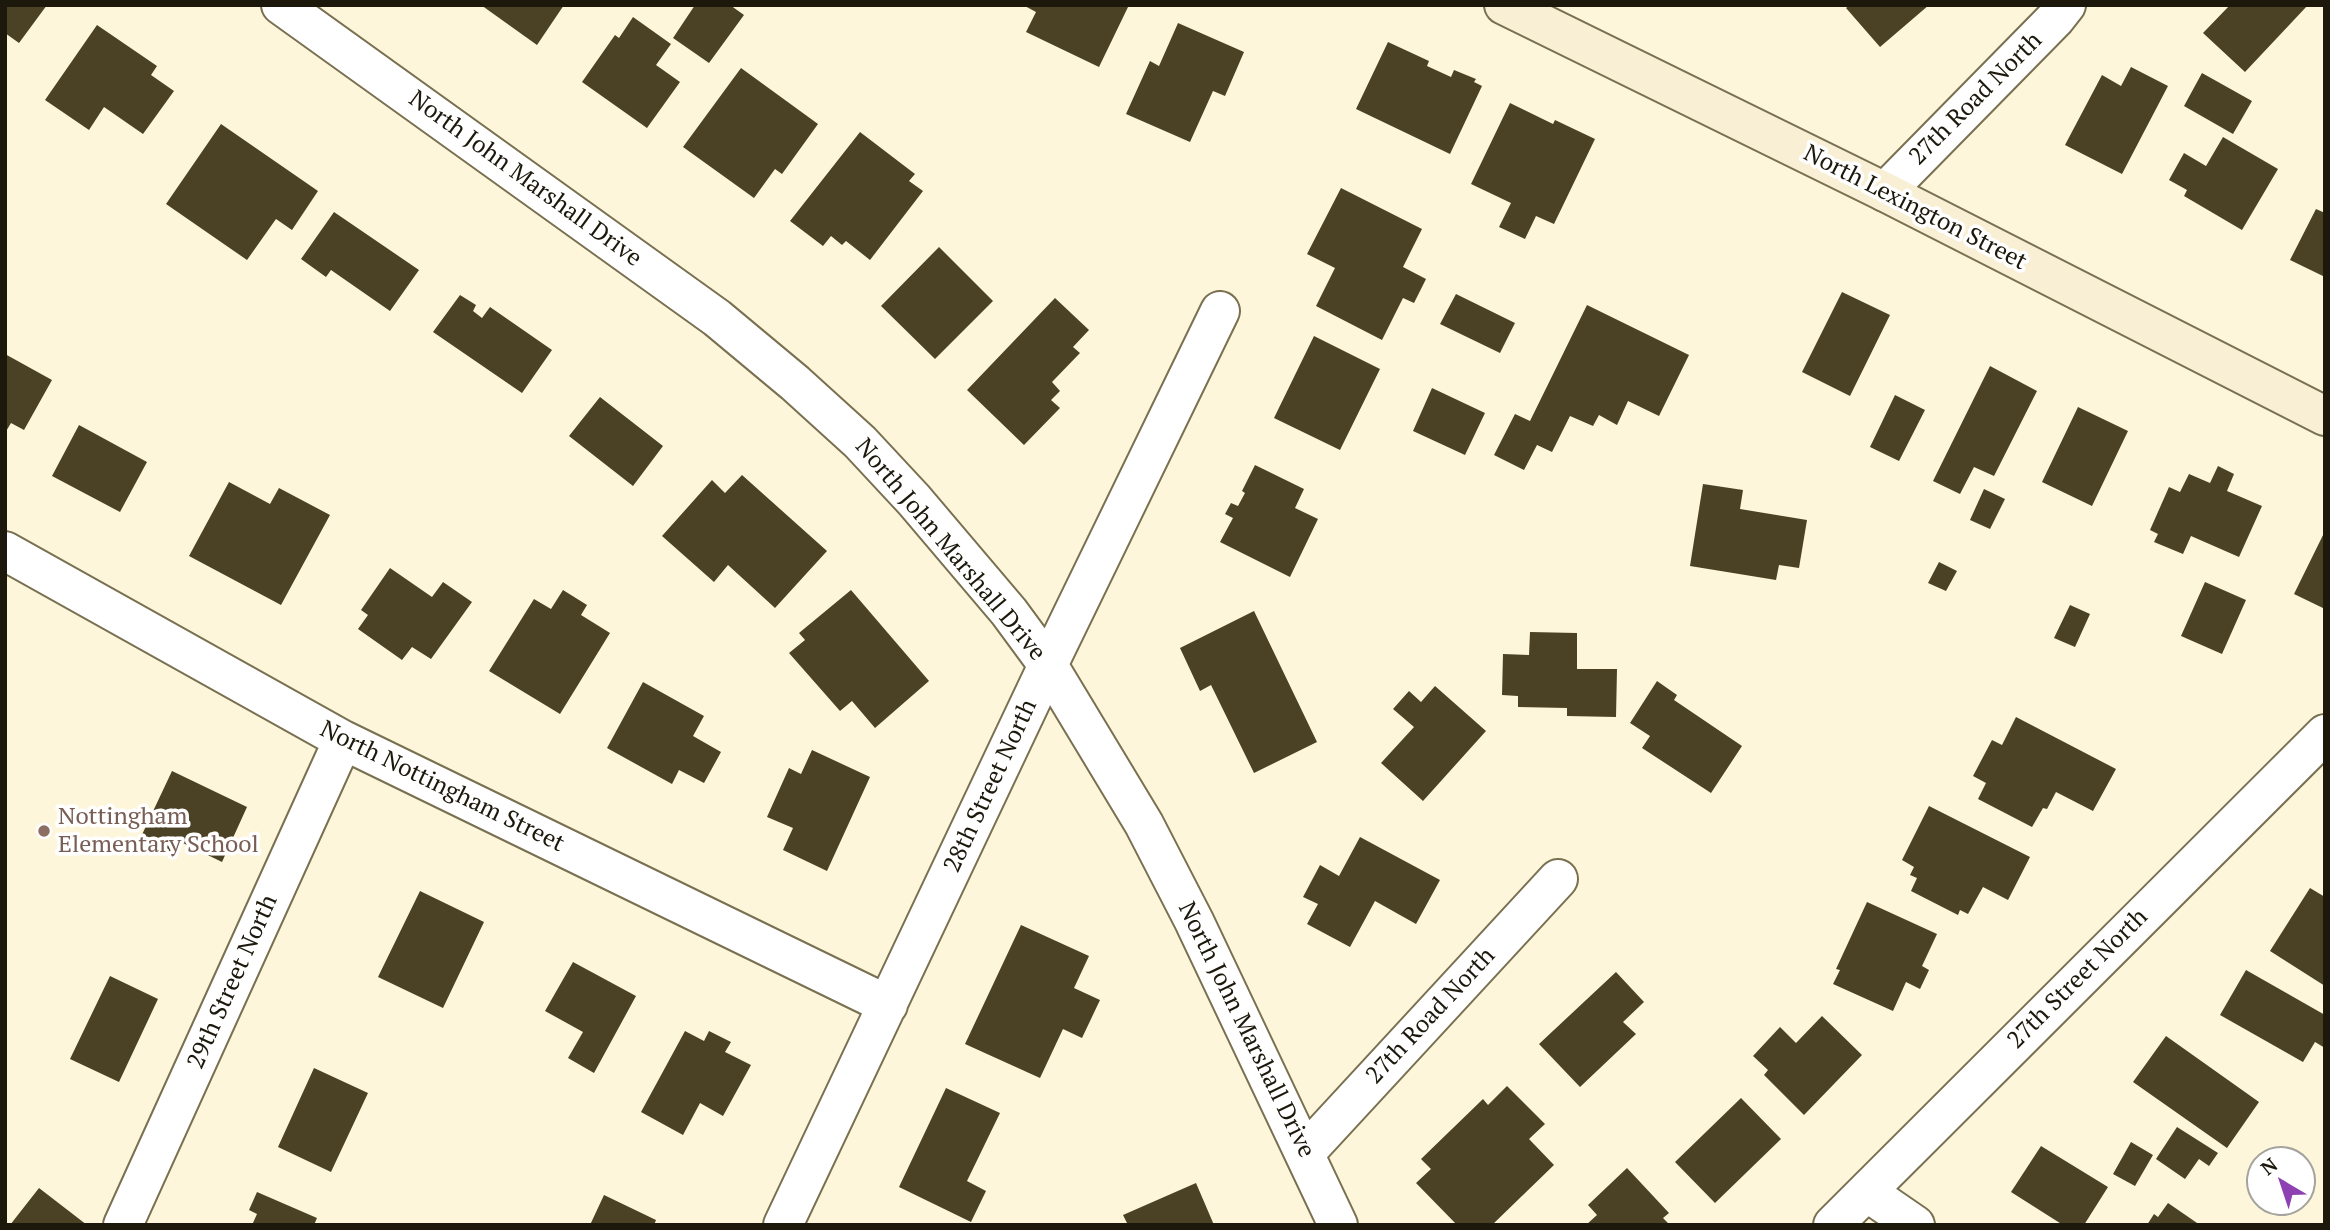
<!DOCTYPE html>
<style>
body{margin:0}
#map{position:relative;width:2330px;height:1230px;overflow:hidden;background:#fef6da;font-family:"PT Serif",serif}
canvas{display:block}
.frame{position:absolute;inset:0;border:7px solid #1c180c;pointer-events:none}
.north{position:absolute;left:2246px;top:1146px;width:70px;height:70px;box-sizing:border-box;background:#fff;border:2px solid #a4a39e;border-radius:50%;rotate:321deg;font-size:19px;font-weight:700;line-height:28px;text-align:center;color:#1c180c}
.north::after{content:'';display:block;margin:auto;width:24px;height:32px;background:#8d41b2;clip-path:polygon(50% 0,100% 100%,50% 72%,0 100%)}
</style>
<div id="map">
<canvas width="2330" height="1230"></canvas>
<div class="frame"></div>
<div class="north">N</div>
</div>
<script>
const ctx = document.querySelector('canvas').getContext('2d');
ctx.lineJoin = 'round';
function paint(path, color) {
  ctx.fillStyle = color;
  ctx.fill(path, 'evenodd');
}
function shape(rows) {
  const path = new Path2D();
  for (const r of rows) {
    path.moveTo(r[0], r[1]);
    for (let i = 2; i < r.length; i += 2) path.lineTo(r[i], r[i + 1]);
  }
  return path;
}
function trace(path, color, width, dash) {
  ctx.strokeStyle = color;
  ctx.lineWidth = width;
  ctx.lineCap = dash ? 'butt' : 'round';
  ctx.setLineDash(dash || []);
  ctx.stroke(path);
}
function drawText(font, color, halo, rows, align = 'center') {
  ctx.font = font + ' "PT Serif",serif';
  ctx.lineWidth = 7;
  ctx.setLineDash([]);
  ctx.textBaseline = 'middle';
  ctx.strokeStyle = halo;
  ctx.fillStyle = color;
  for (const [text, x, y, turn = 0] of rows) {
    ctx.save();
    ctx.translate(x, y);
    ctx.rotate((+turn || 0) * Math.PI / 180);
    ctx.textAlign = isNaN(turn) ? turn : align;
    if (halo) ctx.strokeText(text, 0, 0);
    ctx.fillText(text, 0, 0);
    ctx.restore();
  }
}
paint(shape([
 [5,5,47,5,19,43,5,33],
 [481,5,564,5,537,45],
 [695,5,730,5,744,15,709,63,673,38],
 [1023,5,1129,5,1099,67,1026,32,1036,12],
 [1850,5,1929,5,1880,47,1846,8],
 [2230,5,2308,5,2245,72,2203,33],
 [633,17,671,44,656,65,680,82,647,128,582,82,615,35,619,38],
 [1178,23,1244,52,1225,96,1213,91,1190,142,1126,114,1150,61,1159,66],
 [97,25,157,66,151,75,174,91,143,134,104,107,89,130,45,100],
 [1388,42,1429,61,1427,66,1451,77,1454,70,1476,79,1474,82,1482,86,1450,154,1356,109],
 [2131,67,2168,86,2122,174,2065,145,2102,75,2121,86],
 [741,68,818,124,782,174,775,169,754,198,683,147],
 [2202,73,2252,101,2233,134,2184,106],
 [1510,103,1553,124,1555,120,1595,139,1554,224,1536,216,1525,239,1499,227,1511,203,1471,184],
 [221,124,318,191,292,230,276,219,247,260,166,204],
 [860,132,915,174,909,181,923,191,870,260,846,241,842,245,831,236,823,246,790,221],
 [2223,137,2278,169,2242,230,2184,196,2187,190,2169,180,2184,153,2206,166],
 [1341,188,1422,229,1403,267,1426,279,1414,303,1403,298,1382,340,1316,306,1335,268,1307,254],
 [2316,209,2325,213,2325,277,2290,260],
 [334,212,419,270,390,311,331,270,326,277,301,259],
 [939,247,993,301,935,359,881,306],
 [1842,292,1890,315,1850,396,1802,372],
 [1456,294,1515,323,1500,353,1440,324],
 [460,295,476,305,473,311,482,318,490,307,552,350,522,393,433,332],
 [1055,298,1089,330,1073,347,1080,353,1052,382,1060,391,1051,400,1060,408,1024,445,967,390],
 [1587,305,1689,355,1659,416,1628,401,1617,425,1599,415,1593,426,1570,416,1552,452,1537,445,1524,470,1494,455,1515,414,1530,421],
 [1314,336,1380,369,1340,450,1274,418],
 [5,354,52,380,24,430,11,423,5,433],
 [1990,366,2037,391,1994,476,1974,467,1960,494,1933,481],
 [1432,388,1485,413,1465,455,1413,431],
 [1895,395,1925,410,1899,461,1870,447],
 [600,397,663,446,633,486,569,436],
 [2078,407,2128,431,2092,506,2042,482],
 [79,425,147,462,120,512,52,476],
 [1255,465,1304,489,1295,508,1318,519,1290,577,1220,542,1233,518,1225,514,1231,503,1238,506,1245,493,1242,491],
 [2218,466,2234,474,2227,491,2262,506,2239,557,2191,536,2183,554,2154,542,2158,534,2150,530,2169,487,2180,492,2189,474,2210,483],
 [742,475,827,551,775,608,728,565,714,582,662,536,712,480,725,493],
 [229,482,270,504,279,488,330,515,281,605,189,556],
 [1703,484,1743,490,1740,509,1807,520,1799,568,1779,565,1776,580,1690,566],
 [1984,489,2005,499,1990,529,1970,520],
 [2325,531,2325,609,2294,594],
 [1939,562,1957,571,1946,591,1928,583],
 [390,568,432,597,443,582,472,602,431,659,412,647,402,660,358,629,368,615,361,610],
 [2205,582,2246,600,2222,654,2181,636],
 [563,590,587,605,581,615,610,633,560,714,489,671,534,599,551,609],
 [851,590,929,681,875,728,852,701,840,711,789,653,805,640,799,633],
 [2070,605,2090,614,2075,647,2054,638],
 [1254,611,1317,742,1254,773,1211,685,1200,691,1180,648],
 [1530,632,1577,633,1577,669,1617,669,1616,717,1567,716,1567,708,1518,707,1518,696,1502,695,1503,654,1529,655],
 [1657,681,1677,695,1674,700,1742,746,1711,793,1642,748,1650,736,1630,723],
 [643,682,704,716,693,736,721,752,704,783,679,770,672,784,607,748],
 [1435,686,1486,731,1423,801,1381,763,1414,727,1393,709,1409,691,1421,702],
 [2016,717,2116,769,2093,811,2056,792,2047,809,2043,808,2032,827,1978,799,1986,783,1973,776,1992,740,2002,745],
 [812,750,870,777,827,871,783,850,793,828,767,817,789,768,801,774],
 [172,771,247,807,222,862,181,842,174,858,139,841],
 [1929,806,2030,857,2008,900,1983,887,1968,914,1960,910,1958,915,1911,891,1917,878,1910,875,1914,867,1902,860],
 [1360,837,1440,880,1416,924,1375,901,1350,947,1307,924,1318,904,1303,897,1320,865,1339,876],
 [2310,888,2325,897,2325,986,2270,951],
 [420,891,484,922,443,1008,378,977],
 [1867,902,1937,934,1922,966,1929,970,1920,989,1906,982,1893,1011,1833,984,1840,970,1836,969],
 [1021,925,1089,956,1074,988,1100,1000,1082,1038,1063,1029,1040,1078,965,1044],
 [573,962,636,996,594,1073,568,1058,583,1032,545,1011],
 [2246,970,2325,1015,2325,1048,2315,1042,2303,1062,2220,1015],
 [1616,972,1644,1002,1623,1022,1636,1034,1580,1087,1539,1044],
 [110,976,158,999,119,1082,70,1059],
 [1822,1016,1862,1055,1804,1115,1764,1075,1768,1070,1753,1056,1780,1027,1796,1043],
 [685,1031,704,1041,709,1031,731,1042,725,1052,751,1065,723,1116,700,1103,683,1135,641,1112],
 [2166,1036,2259,1102,2227,1148,2133,1082],
 [314,1068,368,1093,331,1172,278,1147],
 [1507,1086,1545,1124,1529,1139,1554,1165,1492,1225,1457,1225,1416,1183,1431,1169,1421,1159,1483,1099,1488,1105],
 [946,1088,1000,1113,967,1181,986,1191,971,1222,899,1187],
 [1741,1098,1781,1139,1715,1203,1675,1162],
 [2177,1127,2218,1153,2209,1166,2199,1159,2185,1179,2156,1159],
 [2131,1142,2153,1155,2135,1186,2113,1174],
 [2041,1146,2108,1187,2084,1225,2063,1225,2011,1192],
 [1627,1168,1669,1213,1663,1218,1670,1225,1586,1225,1597,1215,1588,1205],
 [1196,1183,1214,1225,1128,1225,1123,1215],
 [39,1188,87,1225,10,1225],
 [257,1192,317,1218,314,1225,252,1225,257,1214,249,1210],
 [604,1195,656,1220,654,1225,590,1225],
 [2168,1203,2200,1225,2147,1225,2154,1214,2158,1217]
]), '#4b4225');
const street = shape([
 [281,5,717,318,795,383,860,442,914,500,1009,612,1048,665,1144,824,1194,921,1338,1225],
 [1885,192,2055,19,2066,5],
 [5,551,343,740,888,1005],
 [1305,1153,1558,879],
 [1867,1192,1915,1225],
 [123,1225,343,740],
 [783,1225,1048,665,1220,311],
 [1833,1225,2325,734]
]);
const secondary = shape([
 [1504,5,1885,192,2325,416]
]);
trace(street, '#797051', 42);
trace(secondary, '#797051', 42);
trace(street, '#fff', 38);
trace(secondary, '#f8efd5', 38);
for (const [x, y, r, color] of [
 [44,831,7,"#8d6e63"]
]) {
  const dot = new Path2D();
  dot.arc(x, y, r, 0, 2 * Math.PI);
  ctx.fillStyle = color;
  ctx.fill(dot);
  trace(dot, '#fff', 2.5);
}
drawText('24px', '#1c180c', '#fff', [
 ["27th Road North",1976,99,-45],
 ["North John Marshall Drive",525,179,36],
 ["North Lexington Street",1915,208,27],
 ["North John Marshall Drive",950,550,50],
 ["28th Street North",991,786,-65],
 ["North Nottingham Street",442,787,26],
 ["27th Street North",2078,979,-45],
 ["29th Street North",233,982,-66],
 ["27th Road North",1431,1016,-47],
 ["North John Marshall Drive",1246,1030,64]
]);
drawText('24px', '#785e54', '#fff', [
 ["Nottingham",58,817],
 ["Elementary School",58,845]
], 'left');
</script>
